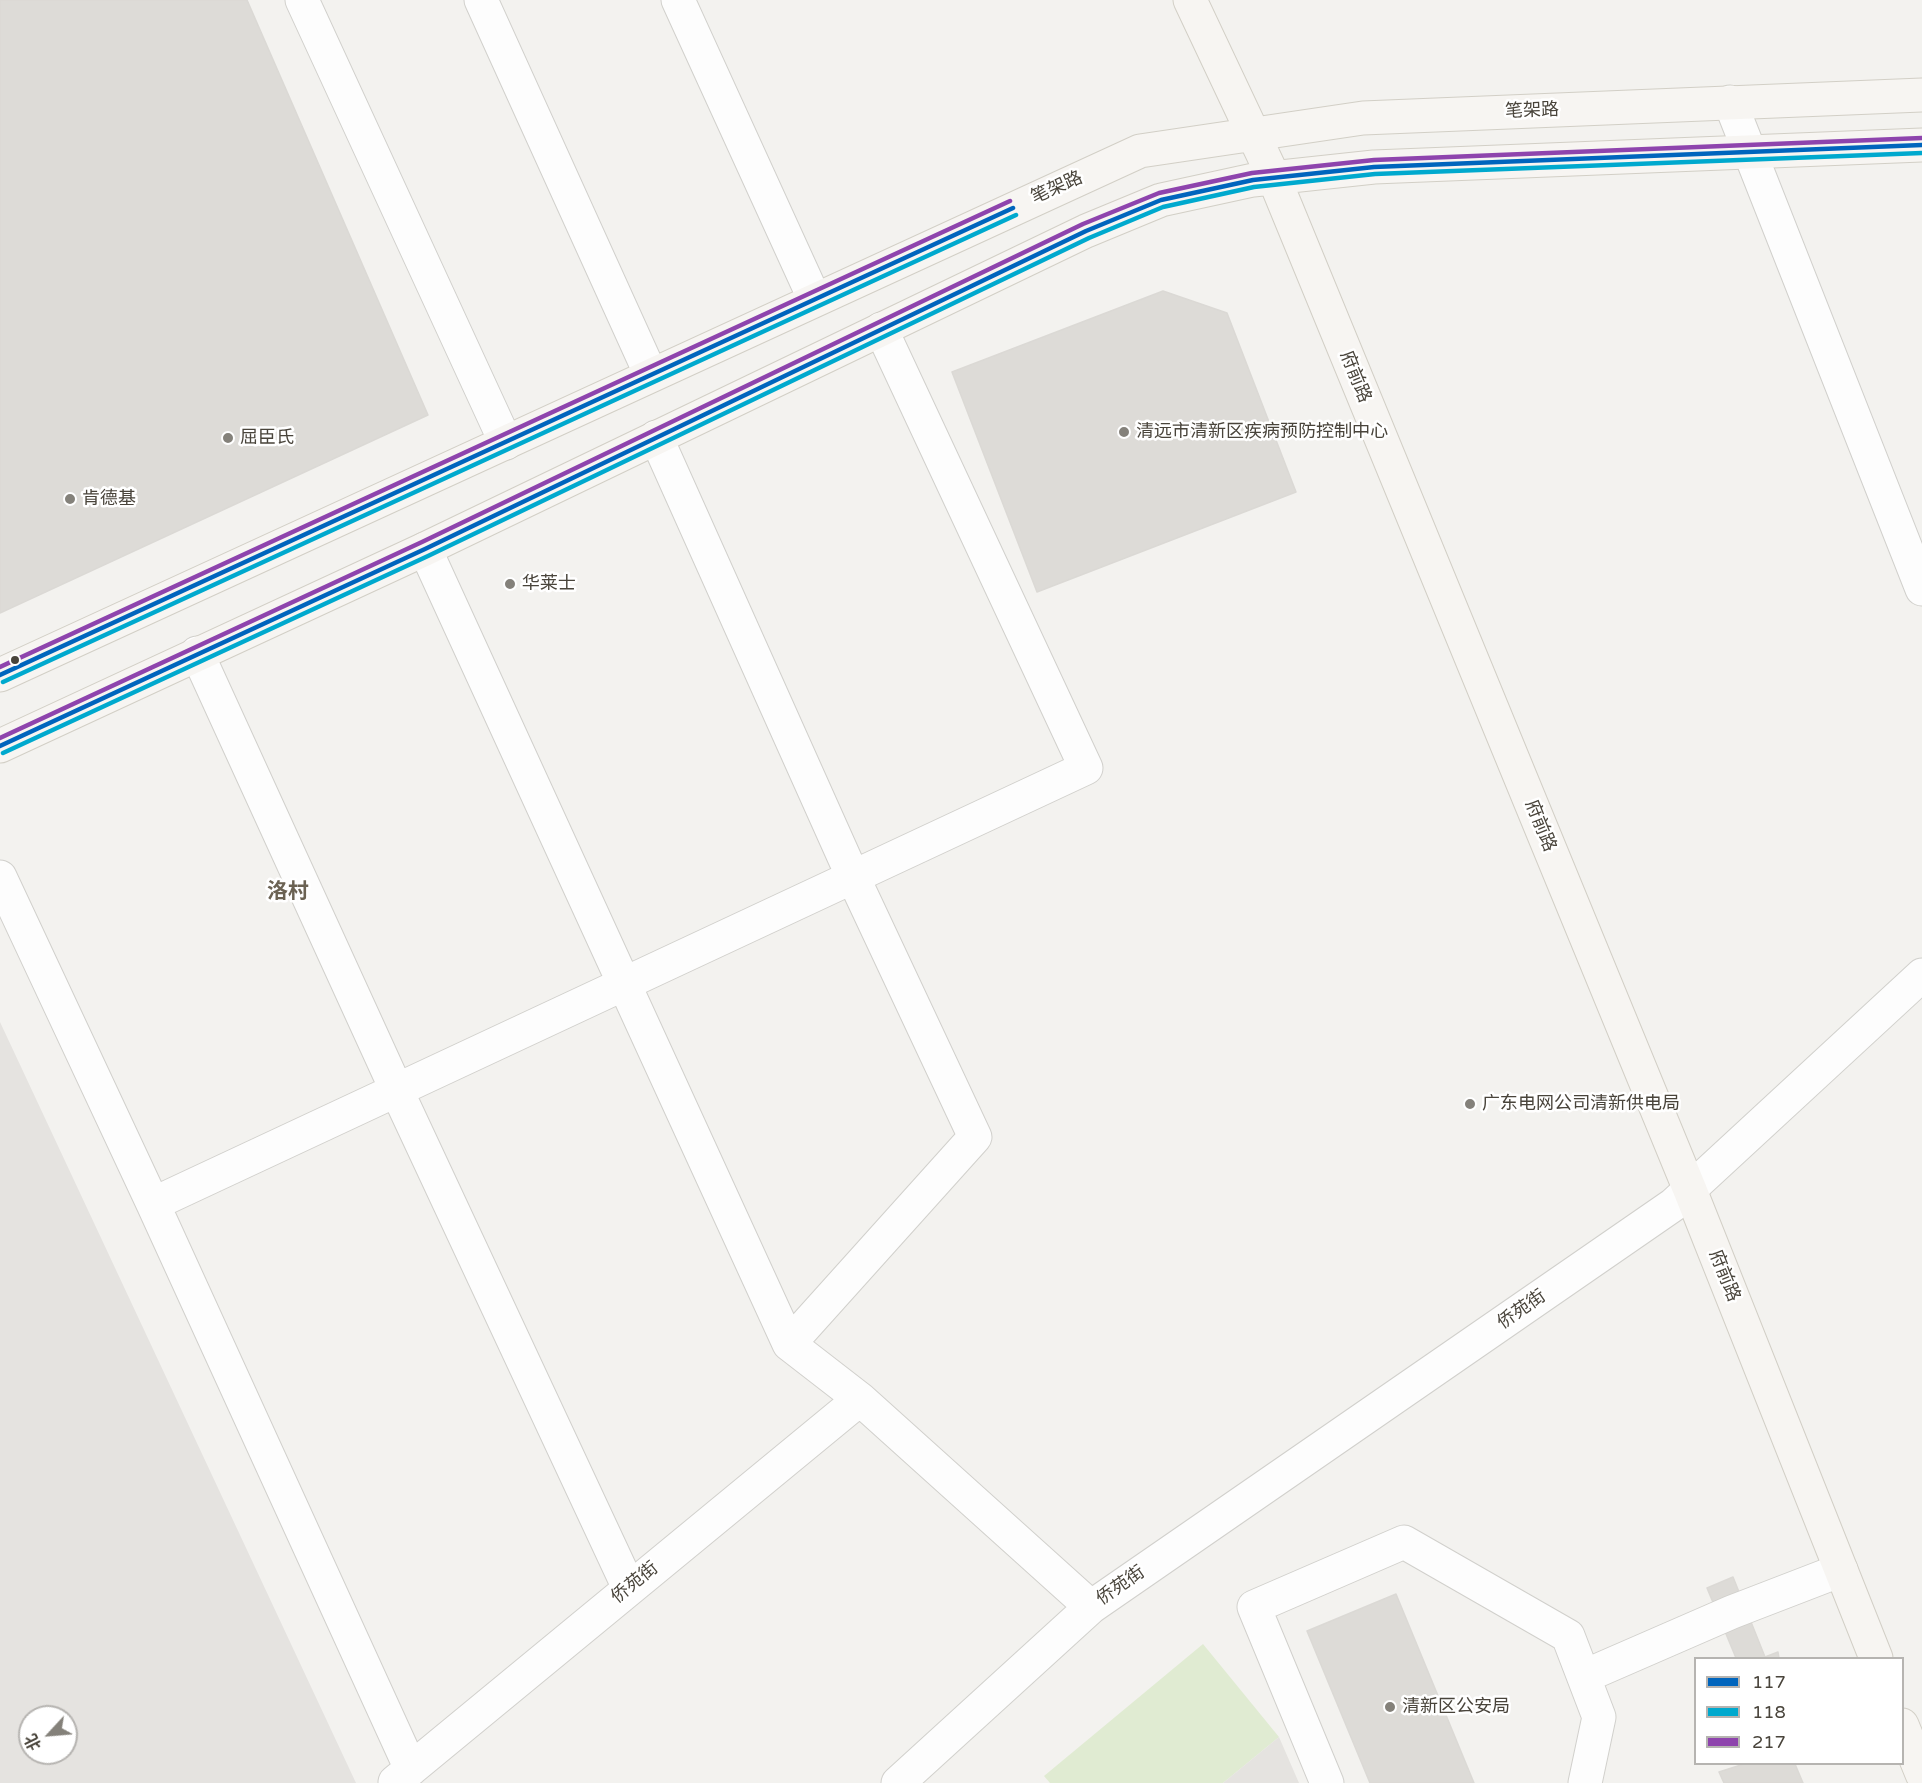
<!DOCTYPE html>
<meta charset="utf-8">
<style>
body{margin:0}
#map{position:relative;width:1922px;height:1783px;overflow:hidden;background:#f3f2ef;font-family:"Varela Round","Noto Sans SC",sans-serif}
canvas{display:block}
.legend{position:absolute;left:1694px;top:1657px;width:210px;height:108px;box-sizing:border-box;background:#fff;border:2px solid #b6b4b1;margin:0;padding:8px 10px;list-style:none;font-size:18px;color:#49443b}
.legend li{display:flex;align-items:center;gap:12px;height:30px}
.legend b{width:30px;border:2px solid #b6b4b1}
.north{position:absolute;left:18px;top:1705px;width:60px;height:60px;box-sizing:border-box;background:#fff;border:2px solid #b6b4b1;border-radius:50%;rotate:244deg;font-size:16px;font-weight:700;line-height:24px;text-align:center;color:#49443b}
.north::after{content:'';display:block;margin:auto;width:21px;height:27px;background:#84817a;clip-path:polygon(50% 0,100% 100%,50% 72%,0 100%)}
</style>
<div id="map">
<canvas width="1922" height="1783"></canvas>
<ul class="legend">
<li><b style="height:8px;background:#0065bd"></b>117</li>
<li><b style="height:8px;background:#00a9ce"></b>118</li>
<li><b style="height:8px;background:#8e44ad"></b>217</li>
</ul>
<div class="north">北</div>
</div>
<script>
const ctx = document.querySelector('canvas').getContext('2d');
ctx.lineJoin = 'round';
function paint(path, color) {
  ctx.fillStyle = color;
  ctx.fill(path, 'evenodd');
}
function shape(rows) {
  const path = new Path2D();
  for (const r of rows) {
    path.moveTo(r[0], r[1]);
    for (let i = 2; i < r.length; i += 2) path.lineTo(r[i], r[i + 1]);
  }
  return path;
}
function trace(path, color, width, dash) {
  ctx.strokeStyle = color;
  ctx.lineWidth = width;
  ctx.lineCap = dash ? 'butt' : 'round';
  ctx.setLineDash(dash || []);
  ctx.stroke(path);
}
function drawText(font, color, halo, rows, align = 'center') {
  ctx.font = font + ' "Varela Round","Noto Sans SC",sans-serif';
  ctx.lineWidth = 5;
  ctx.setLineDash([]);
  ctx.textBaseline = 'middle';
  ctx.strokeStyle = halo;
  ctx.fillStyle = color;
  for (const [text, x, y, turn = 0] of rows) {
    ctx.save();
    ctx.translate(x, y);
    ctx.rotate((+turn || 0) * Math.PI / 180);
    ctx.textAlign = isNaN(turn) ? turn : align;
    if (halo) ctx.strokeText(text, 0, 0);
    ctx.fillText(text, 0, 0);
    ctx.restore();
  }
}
paint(shape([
 [1203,1644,1279,1737,1223,1783,1050,1783,1044,1776]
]), '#e0ebd2');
paint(shape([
 [0,1022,356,1783,0,1783],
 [30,1717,66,1717,66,1753,30,1753],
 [1279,1737,1299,1783,1223,1783]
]), '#e5e3e0');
const building = shape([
 [0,0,247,0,428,415,0,613,0,0],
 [1163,291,1227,313,1296,492,1037,592,952,372,1163,291],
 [1733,1577,1765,1657,1778,1652,1779,1658,1736,1658,1707,1588,1733,1577],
 [1396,1594,1474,1783,1370,1783,1307,1631,1396,1594],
 [1744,1764,1795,1764,1803,1783,1724,1783,1719,1772,1744,1764]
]);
paint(building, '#dddbd7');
trace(building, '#dbd9d5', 1.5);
const street = shape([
 [302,0,506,443],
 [481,0,651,375],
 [678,0,814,298],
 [1730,102,1922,589],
 [656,437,853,877,975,1137,789,1344],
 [425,549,789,1344,860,1399],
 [197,653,397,1091,629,1588],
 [0,877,153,1204,411,1769],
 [153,1204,1086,768,881,329],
 [1585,1676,1732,1612,1841,1570],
 [395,1782,860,1399,1091,1607],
 [898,1783,1091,1607,1673,1205,1922,975],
 [1327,1783,1254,1607,1404,1542,1568,1636,1599,1717,1585,1783]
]);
const secondary = shape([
 [1190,0,1274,178,1690,1190,1876,1658],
 [0,675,1140,151,1363,118,1922,95],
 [0,746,425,549,1086,231,1161,200,1253,180,1374,167,1922,145],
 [1902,1725,1922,1774]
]);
trace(street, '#d1d0cc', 35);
trace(secondary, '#d2cfc6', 35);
trace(street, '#fdfdfd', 33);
trace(secondary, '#f7f5f2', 33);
trace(shape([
 [0,675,1013,208],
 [0,746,425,549,1086,231,1161,200,1253,180,1374,167,1922,145]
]), '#0065bd', 4.5);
trace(shape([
 [3,682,1016,215],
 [3,753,428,556,1089,238,1163,207,1254,187,1375,174,1922,153]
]), '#00a9ce', 4.5);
trace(shape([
 [0,667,1010,201],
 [0,738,422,542,1083,224,1159,193,1252,173,1374,160,1922,138]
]), '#8e44ad', 4.5);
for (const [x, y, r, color] of [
 [1124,432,6,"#84817a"],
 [228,438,6,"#84817a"],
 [70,499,6,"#84817a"],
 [510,584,6,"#84817a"],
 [15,660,5,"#49443b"],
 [1470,1104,6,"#84817a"],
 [1390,1707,6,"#84817a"]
]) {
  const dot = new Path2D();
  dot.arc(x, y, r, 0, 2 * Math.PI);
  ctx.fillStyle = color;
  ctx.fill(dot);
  trace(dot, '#fff', 2);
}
drawText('18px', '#49443b', '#fff', [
 ["笔架路",1532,111,-2],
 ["笔架路",1057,188,-24],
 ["府前路",1355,377,68],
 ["府前路",1540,826,68],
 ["府前路",1724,1276,68],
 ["侨苑街",1522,1310,-35],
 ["侨苑街",635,1583,-39],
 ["侨苑街",1121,1586,-35]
]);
drawText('18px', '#49443b', '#fff', [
 ["清远市清新区疾病预防控制中心",1136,432],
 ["屈臣氏",240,438],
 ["肯德基",82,499],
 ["华莱士",522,584],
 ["广东电网公司清新供电局",1482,1104],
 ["清新区公安局",1402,1707]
], 'left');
drawText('bold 21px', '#6b6253', '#fff', [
 ["洛村",288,892]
]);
</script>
